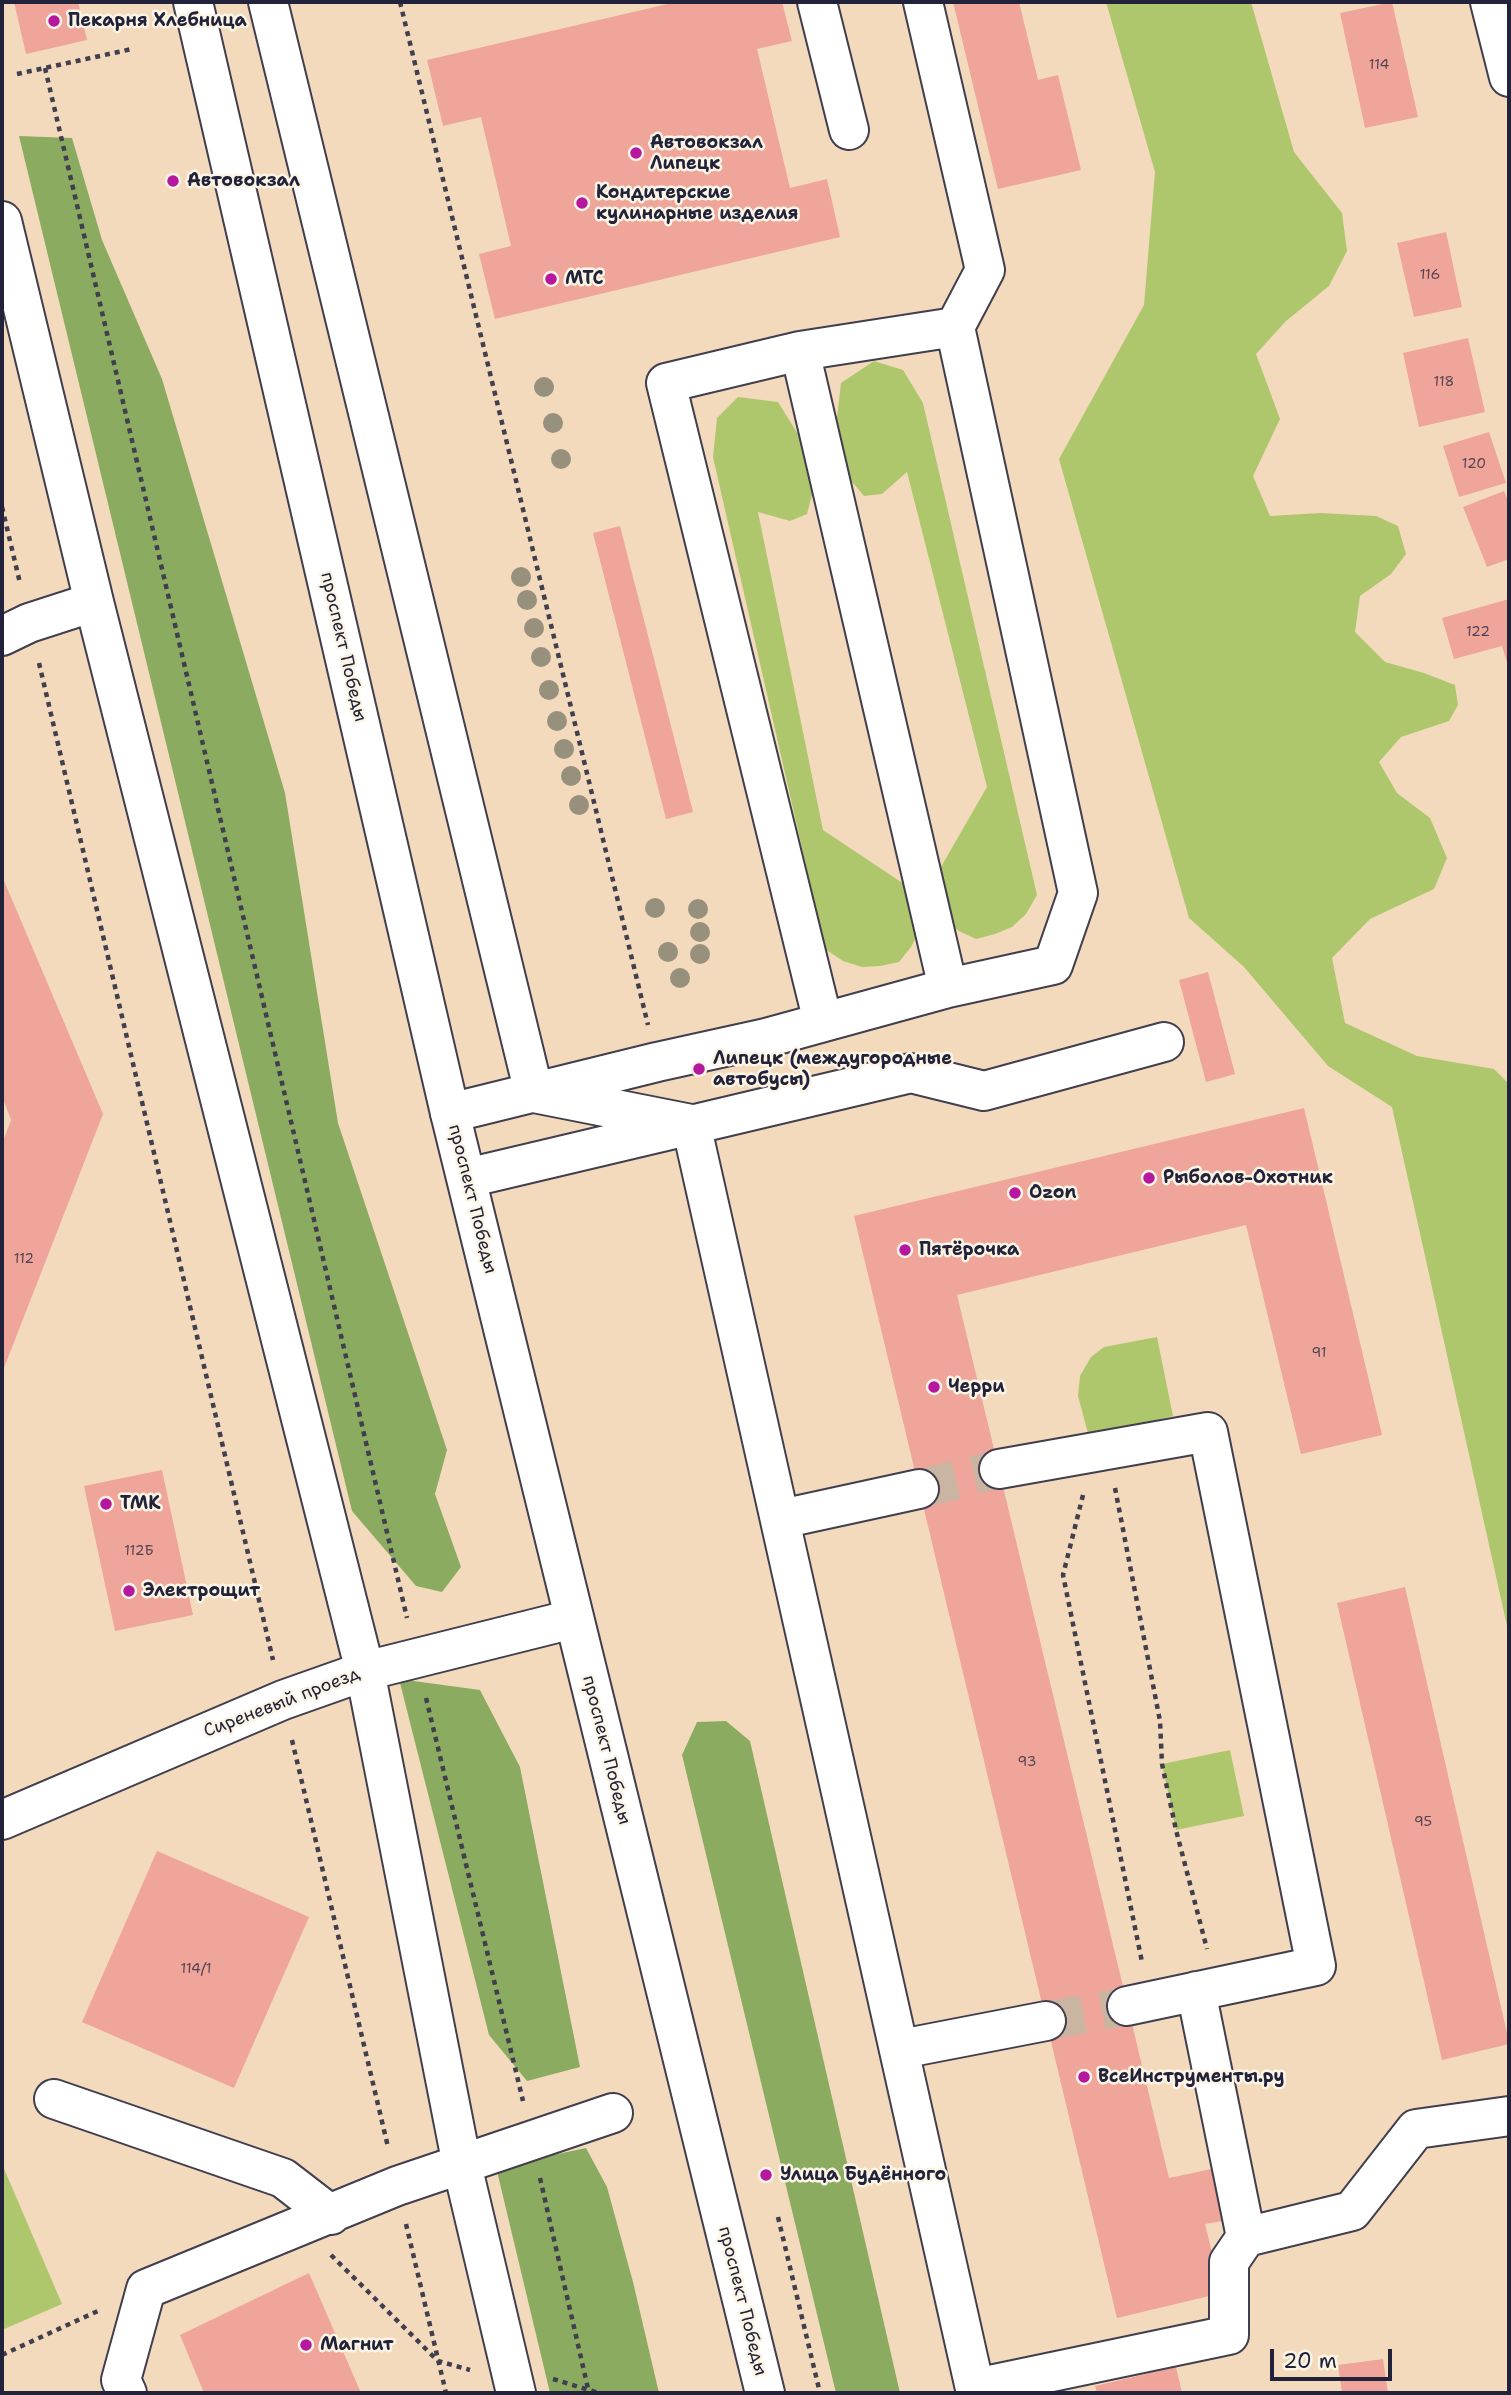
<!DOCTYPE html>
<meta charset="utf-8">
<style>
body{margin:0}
#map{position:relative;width:1511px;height:2395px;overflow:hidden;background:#f3dabc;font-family:"Shantell Sans",sans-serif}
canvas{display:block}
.frame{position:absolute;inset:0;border:4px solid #22223b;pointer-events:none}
.scale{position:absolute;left:1270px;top:2349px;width:122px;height:32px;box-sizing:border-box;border:4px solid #22223b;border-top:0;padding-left:9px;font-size:21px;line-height:24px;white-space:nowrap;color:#22223b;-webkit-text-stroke:5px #fcf5e5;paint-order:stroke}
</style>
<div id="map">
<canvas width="1511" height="2395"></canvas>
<div class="frame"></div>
<div class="scale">20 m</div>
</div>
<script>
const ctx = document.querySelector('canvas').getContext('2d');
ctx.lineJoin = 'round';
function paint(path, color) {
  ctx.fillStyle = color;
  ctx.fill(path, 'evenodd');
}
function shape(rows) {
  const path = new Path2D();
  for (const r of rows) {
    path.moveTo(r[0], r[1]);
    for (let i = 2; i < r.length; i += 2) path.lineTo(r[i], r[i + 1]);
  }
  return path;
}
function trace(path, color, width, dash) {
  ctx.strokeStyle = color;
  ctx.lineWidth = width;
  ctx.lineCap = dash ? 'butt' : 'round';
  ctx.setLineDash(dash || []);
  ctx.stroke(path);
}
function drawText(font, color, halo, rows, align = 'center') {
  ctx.font = font + ' "Shantell Sans",sans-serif';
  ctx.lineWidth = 5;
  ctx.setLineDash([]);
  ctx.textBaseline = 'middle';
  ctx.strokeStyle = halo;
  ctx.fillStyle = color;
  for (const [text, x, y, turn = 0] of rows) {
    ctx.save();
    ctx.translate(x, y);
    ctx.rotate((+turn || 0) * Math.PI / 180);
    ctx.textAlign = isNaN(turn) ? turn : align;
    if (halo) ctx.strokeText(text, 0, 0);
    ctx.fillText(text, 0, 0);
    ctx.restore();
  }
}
paint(shape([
 [1106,2,1251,2,1294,152,1342,213,1347,251,1329,286,1286,321,1256,354,1280,419,1253,476,1270,516,1320,513,1376,516,1398,526,1406,554,1391,574,1360,596,1355,632,1385,662,1424,673,1455,685,1458,705,1449,721,1401,737,1379,762,1397,793,1430,818,1447,858,1434,889,1370,919,1332,958,1345,1023,1417,1056,1494,1069,1509,1084,1509,1635,1392,1107,1328,1066,1244,967,1189,918,1059,459,1144,305,1155,172],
 [874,361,903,370,923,403,1037,895,1026,914,1012,927,995,934,976,939,959,931,940,916,938,872,987,787,907,472,882,494,864,496,848,477,836,426,841,383],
 [738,397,778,402,801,439,813,491,807,514,790,521,758,512,823,830,904,884,922,926,911,947,899,962,880,966,862,967,843,961,825,949,713,457,717,418],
 [1157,1337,1173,1416,1089,1437,1078,1396,1080,1376,1091,1357,1104,1347],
 [1230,1750,1244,1816,1176,1830,1162,1764],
 [2,2164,62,2304,2,2330]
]), '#afc76c');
paint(shape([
 [19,136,72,138,102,240,162,379,285,793,338,1123,447,1450,435,1494,461,1567,442,1592,416,1586,352,1511],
 [399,1679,480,1690,520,1767,580,2067,527,2081,489,2035],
 [726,1721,750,1741,900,2393,836,2393,682,1755,697,1722],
 [586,2148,607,2187,633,2282,659,2393,550,2393,496,2167]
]), '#8bac60');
paint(shape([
 [14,2,78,2,87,40,26,54],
 [676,2,782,2,792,41,757,49,790,188,827,179,840,237,495,319,479,254,511,246,481,117,443,126,427,60],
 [953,2,1019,2,1038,80,1058,75,1081,170,998,189],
 [1392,2,1418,117,1365,128,1340,13],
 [1446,232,1462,307,1414,317,1397,243],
 [1468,338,1485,412,1419,427,1403,353],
 [1489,432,1506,483,1459,497,1443,446],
 [1504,491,1509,503,1509,559,1487,567,1463,507],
 [620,526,693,812,666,819,593,533],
 [1509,599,1509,669,1502,646,1454,659,1442,618],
 [2,876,103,1114,2,1373,2,1144,11,1120,2,1096],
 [1208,972,1235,1074,1206,1082,1179,980],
 [1304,1108,1382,1435,1301,1454,1246,1225,957,1295,1169,2178,1216,2168,1229,2220,1205,2224,1222,2293,1117,2318,854,1216],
 [162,1470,193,1615,115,1631,84,1486],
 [1405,1587,1509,2042,1509,2044,1442,2060,1337,1603],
 [157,1851,309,1917,234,2088,82,2022],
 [309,2273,361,2393,204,2393,180,2335],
 [1383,2359,1388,2393,1342,2393,1338,2365],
 [1176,2367,1182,2393,1097,2393,1095,2386]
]), '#efa59a');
trace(shape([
 [919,1489,999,1469],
 [1046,2021,1127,2006]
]), '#c9b5a2', 38, [38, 19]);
const minor = shape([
 [268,2,534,1093],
 [817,2,849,130],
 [1490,2,1509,77],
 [2,221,94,602,365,1671,462,2165,516,2393],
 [800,351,948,988],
 [2,636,29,623,94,602],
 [823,1022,666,383,800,351,955,327,985,270,923,2],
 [534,1093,691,1124,976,2393],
 [450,1113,657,1062,766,1038,948,988,1053,965,1078,893,955,327],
 [467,1178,911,1073,984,1091,1164,1042],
 [999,1469,1208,1432,1316,1966,1127,2006],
 [781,1519,919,1489],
 [2,1820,283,1700,365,1671,573,1619],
 [901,2049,1046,2021],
 [54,2099,283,2178,331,2215],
 [1246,2237,1352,2211,1416,2129,1509,2116],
 [975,2388,1229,2335,1229,2262,1246,2237,1196,1991],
 [127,2393,121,2380,146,2289,397,2186,613,2113]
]);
const major = shape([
 [193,2,450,1113,765,2393]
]);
trace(minor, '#413e4e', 42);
trace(major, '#413e4e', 42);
trace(shape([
 [400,2,648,1025],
 [45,68,407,1618],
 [17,74,132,49],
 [2,507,20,583],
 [39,663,273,1660],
 [1115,1488,1160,1721,1162,1764,1176,1830,1207,1949],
 [1083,1495,1063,1575,1142,1962],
 [426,1698,523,2101],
 [292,1740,388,2147],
 [540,2178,589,2393],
 [778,2217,820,2393],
 [406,2224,446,2393],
 [331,2255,438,2361,470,2370],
 [2,2355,100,2310],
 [553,2379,599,2393]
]), '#413e4e', 4.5, [5, 5]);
trace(minor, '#fff', 38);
trace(major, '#fff', 38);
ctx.fillStyle = '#97907d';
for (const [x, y] of [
 [544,387],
 [553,423],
 [561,459],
 [521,577],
 [527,600],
 [534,628],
 [541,657],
 [549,690],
 [557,721],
 [564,749],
 [571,776],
 [579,805],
 [655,908],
 [698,909],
 [700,932],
 [668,952],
 [700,954],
 [680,978]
]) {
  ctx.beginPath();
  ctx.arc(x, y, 10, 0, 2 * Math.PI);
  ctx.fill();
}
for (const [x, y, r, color] of [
 [54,21,7,"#b5179e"],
 [636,153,7,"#b5179e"],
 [173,181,7,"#b5179e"],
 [582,203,7,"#b5179e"],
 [551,279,7,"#b5179e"],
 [699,1069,7,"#b5179e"],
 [1149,1178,7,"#b5179e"],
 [1015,1193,7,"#b5179e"],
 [905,1250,7,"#b5179e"],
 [934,1387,7,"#b5179e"],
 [106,1504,7,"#b5179e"],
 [129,1591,7,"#b5179e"],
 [1084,2077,7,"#b5179e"],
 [766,2175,7,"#b5179e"],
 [306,2345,7,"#b5179e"]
]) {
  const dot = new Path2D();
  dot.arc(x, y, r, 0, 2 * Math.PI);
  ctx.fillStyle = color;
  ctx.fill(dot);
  trace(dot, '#fcf5e5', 2.5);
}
drawText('14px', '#554353', null, [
 ["114",1379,65],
 ["116",1430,275],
 ["118",1444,382],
 ["120",1474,464],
 ["122",1478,632],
 ["112",24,1259],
 ["91",1319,1353],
 ["112Б",139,1551],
 ["93",1027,1762],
 ["95",1423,1822],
 ["114/1",196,1969]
]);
drawText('bold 18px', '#22223b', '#fcf5e5', [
 ["Пекарня Хлебница",68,21],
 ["Автовокзал",650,143],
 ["Липецк",650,164],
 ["Автовокзал",187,181],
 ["Кондитерские",596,193],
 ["кулинарные изделия",596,214],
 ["МТС",565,279],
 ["Липецк (междугородные",713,1059],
 ["автобусы)",713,1080],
 ["Рыболов-Охотник",1163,1178],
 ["Ozon",1029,1193],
 ["Пятёрочка",919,1250],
 ["Черри",948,1387],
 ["ТМК",120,1504],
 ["Электрощит",143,1591],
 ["ВсеИнструменты.ру",1098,2077],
 ["Улица Будённого",780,2175],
 ["Магнит",320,2345]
], 'left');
drawText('18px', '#22223b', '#fcf5e5', [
 ["проспект Победы",343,647,77],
 ["проспект Победы",472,1199,76],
 ["Сиреневый проезд",282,1703,-21],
 ["проспект Победы",606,1750,76],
 ["проспект Победы",742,2301,76]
]);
</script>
